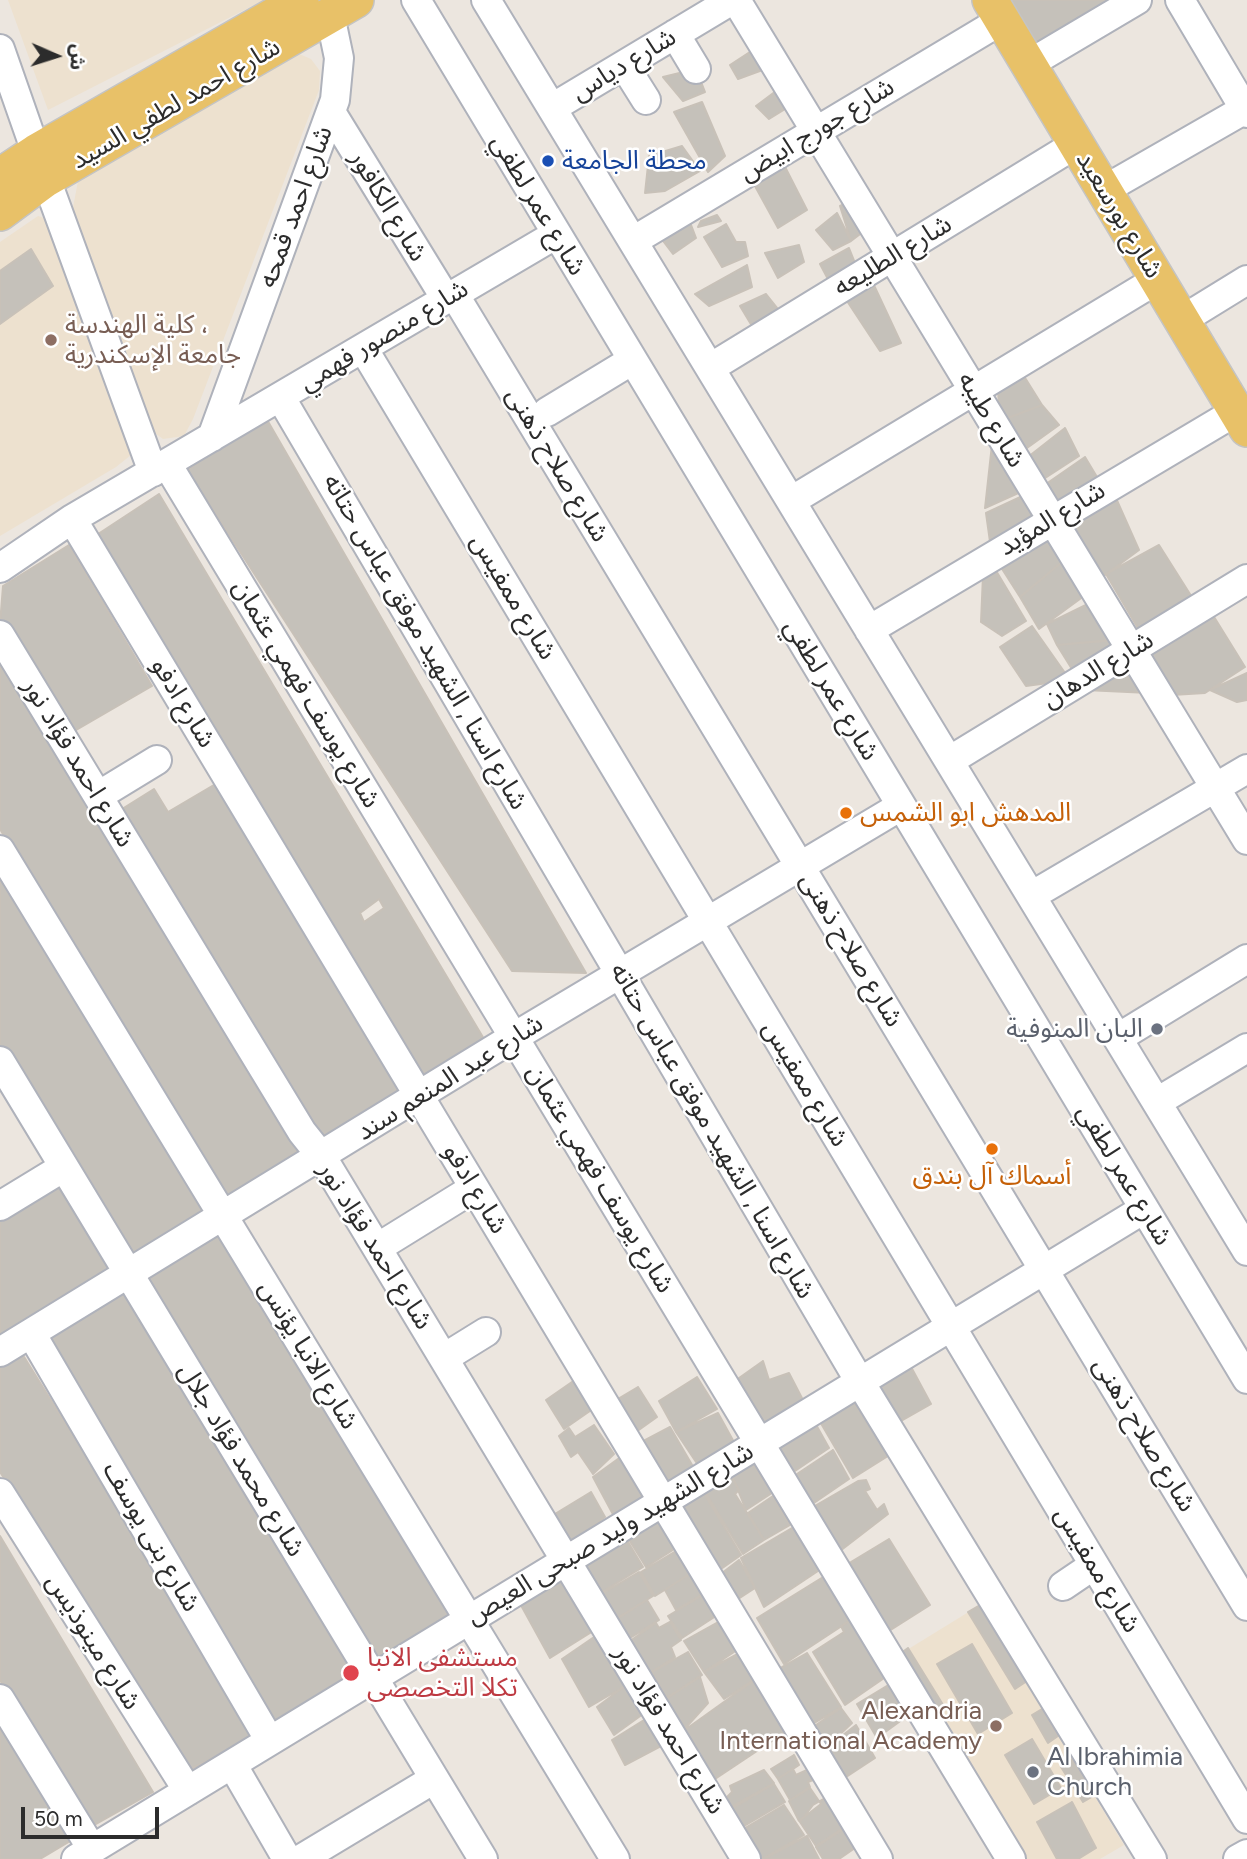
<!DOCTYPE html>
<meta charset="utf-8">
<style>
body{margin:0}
#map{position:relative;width:1247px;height:1859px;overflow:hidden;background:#ece6df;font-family:Figtree,"Noto Sans Arabic",sans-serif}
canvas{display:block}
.north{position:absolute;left:21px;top:21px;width:70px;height:70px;-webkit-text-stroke:5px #fff;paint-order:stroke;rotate:93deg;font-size:19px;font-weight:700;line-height:28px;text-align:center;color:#2c2c2c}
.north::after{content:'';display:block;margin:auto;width:24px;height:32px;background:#2c2c2c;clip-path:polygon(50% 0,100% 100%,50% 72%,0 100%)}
.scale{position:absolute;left:21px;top:1807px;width:138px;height:32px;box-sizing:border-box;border:4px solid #2c2c2c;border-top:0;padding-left:9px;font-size:21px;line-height:24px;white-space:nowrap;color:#2c2c2c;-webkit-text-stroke:5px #fff;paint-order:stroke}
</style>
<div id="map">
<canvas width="1247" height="1859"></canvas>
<div class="north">ش</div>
<div class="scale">50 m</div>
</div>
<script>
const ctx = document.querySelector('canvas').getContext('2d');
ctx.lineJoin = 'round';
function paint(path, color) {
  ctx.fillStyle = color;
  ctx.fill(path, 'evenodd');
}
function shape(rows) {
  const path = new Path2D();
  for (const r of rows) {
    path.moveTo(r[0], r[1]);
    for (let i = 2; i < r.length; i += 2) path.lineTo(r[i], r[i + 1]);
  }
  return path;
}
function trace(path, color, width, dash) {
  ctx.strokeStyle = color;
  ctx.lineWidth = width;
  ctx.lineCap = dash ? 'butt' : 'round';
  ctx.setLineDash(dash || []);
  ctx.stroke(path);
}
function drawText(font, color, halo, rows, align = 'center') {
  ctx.font = font + ' Figtree,"Noto Sans Arabic",sans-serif';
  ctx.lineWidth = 5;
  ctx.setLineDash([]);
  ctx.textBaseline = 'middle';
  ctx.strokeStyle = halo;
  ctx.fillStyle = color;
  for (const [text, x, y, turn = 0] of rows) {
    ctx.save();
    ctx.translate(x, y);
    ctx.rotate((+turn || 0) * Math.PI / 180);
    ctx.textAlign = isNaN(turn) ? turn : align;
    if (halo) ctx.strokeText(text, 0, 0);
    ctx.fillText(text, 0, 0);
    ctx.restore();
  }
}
paint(shape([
 [8,0,264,0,48,110],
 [297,53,311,59,320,71,319,90,193,419,184,436,163,439,152,431,72,213,78,181,86,171],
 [38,216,57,222,134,446,131,455,116,467,0,536,0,242],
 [980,1605,1124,1845,1100,1859,1019,1859,897,1656]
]), '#ede1cf');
const building = shape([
 [1006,0,1112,0,1035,47,1006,0],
 [759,46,768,68,738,79,730,65,759,46],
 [696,69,705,92,683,101,663,77,696,69],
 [780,88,790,106,769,119,756,106,780,88],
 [702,102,725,156,708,172,674,112,702,102],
 [682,146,700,171,665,191,645,193,649,156,682,146],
 [781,159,807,210,778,228,750,177,781,159],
 [851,201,872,225,851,241,840,206,851,201],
 [685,209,696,238,673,254,657,233,685,209],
 [837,213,851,241,833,250,816,230,837,213],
 [717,215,721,221,698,227,701,221,717,215],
 [726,224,736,242,745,242,748,256,722,267,704,237,726,224],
 [799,245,804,262,778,278,765,253,799,245],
 [849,248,857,268,830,283,820,264,849,248],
 [31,249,53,286,0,324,0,271,31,249],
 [747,265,752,287,709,306,695,294,747,265],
 [872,281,901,343,880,351,847,301,872,281],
 [766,294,778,309,755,331,740,306,766,294],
 [1022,373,1042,405,1000,421,997,375,1022,373],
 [1042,405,1059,425,1020,453,1000,421,1042,405],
 [266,418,586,973,512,971,187,470,266,418],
 [994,426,1025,490,985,508,994,426],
 [1065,428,1079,456,1039,482,1028,457,1065,428],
 [1085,457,1100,482,1057,507,1046,484,1085,457],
 [1029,493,1038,518,992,556,986,513,1029,493],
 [159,494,484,1039,419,1081,92,538,159,494],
 [1115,496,1139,550,1101,578,1067,524,1115,496],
 [1052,530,1068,557,1020,597,997,561,1052,530],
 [69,545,152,686,71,733,0,624,3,586,69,545],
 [1159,545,1195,602,1142,635,1106,574,1159,545],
 [1068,557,1084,596,1039,629,1020,597,1068,557],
 [995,569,1026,621,1002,636,981,622,983,575,995,569],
 [1094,601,1111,640,1057,645,1047,624,1094,601],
 [1211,612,1245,667,1205,693,1172,695,1142,649,1211,612],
 [1032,626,1070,680,1026,686,1000,647,1032,626],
 [1117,640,1085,690,1057,645,1117,640],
 [0,659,306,1145,221,1205,0,829,0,659],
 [1132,660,1149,693,1085,690,1132,660],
 [1247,673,1247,700,1237,702,1210,690,1247,673],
 [224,779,410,1093,321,1147,122,809,154,789,168,812,224,779],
 [0,875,209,1217,131,1267,0,1053,0,875],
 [379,899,384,908,364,922,360,913,379,899],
 [58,1186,114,1276,0,1342,0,1217,58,1186],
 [217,1226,453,1617,375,1664,137,1277,217,1226],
 [125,1288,365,1678,272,1732,50,1338,125,1288],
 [21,1352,259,1735,191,1769,0,1472,0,1365,21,1352],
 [763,1361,769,1380,789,1373,804,1402,764,1429,732,1383,763,1361],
 [910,1365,931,1404,894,1425,874,1387,910,1365],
 [582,1375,600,1404,564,1429,546,1400,582,1375],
 [697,1377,717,1409,676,1432,659,1401,697,1377],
 [638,1387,657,1417,629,1437,606,1406,638,1387],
 [852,1399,888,1456,853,1478,819,1420,852,1399],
 [718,1413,735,1444,700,1468,676,1432,718,1413],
 [814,1421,829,1448,789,1475,770,1448,814,1421],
 [594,1425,614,1454,593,1474,578,1452,571,1457,559,1436,569,1428,575,1437,594,1425],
 [670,1427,695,1470,662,1491,634,1446,670,1427],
 [833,1450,849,1479,811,1505,794,1476,833,1450],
 [622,1456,648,1497,616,1520,593,1477,622,1456],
 [752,1462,772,1493,746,1510,732,1475,752,1462],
 [730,1473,739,1490,735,1494,764,1540,743,1554,704,1490,730,1473],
 [866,1480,870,1489,865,1491,877,1510,884,1504,888,1514,840,1551,813,1507,858,1481,866,1480],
 [702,1490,741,1555,711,1576,671,1508,702,1490],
 [591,1492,605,1517,563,1549,545,1520,591,1492],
 [773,1496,790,1525,764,1540,748,1513,773,1496],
 [659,1519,676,1548,646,1567,628,1538,659,1519],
 [797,1525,821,1569,764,1607,741,1558,797,1525],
 [0,1536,153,1792,89,1828,0,1680,0,1536],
 [625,1537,643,1567,592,1598,576,1569,625,1537],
 [889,1539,930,1605,889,1631,846,1565,889,1539],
 [676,1551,690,1574,655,1596,641,1572,676,1551],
 [739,1560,755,1588,729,1605,713,1580,739,1560],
 [564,1571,598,1628,550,1658,517,1598,564,1571],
 [639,1572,653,1596,609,1623,595,1598,639,1572],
 [691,1573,703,1594,676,1610,665,1590,691,1573],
 [828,1574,854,1618,784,1664,757,1618,828,1574],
 [706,1593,719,1614,682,1638,668,1616,706,1593],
 [647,1600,659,1620,622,1643,609,1624,647,1600],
 [980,1605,1027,1681,1015,1689,968,1612,980,1605],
 [729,1616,746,1644,704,1672,684,1641,729,1616],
 [854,1618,890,1674,845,1705,813,1652,844,1632,841,1626,854,1618],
 [670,1622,681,1640,671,1647,675,1657,650,1673,630,1641,656,1623,659,1628,670,1622],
 [597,1635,625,1686,589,1707,562,1659,597,1635],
 [972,1644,1012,1713,978,1734,937,1664,972,1644],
 [908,1648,945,1708,934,1716,897,1656,908,1648],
 [747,1649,763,1674,724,1699,704,1672,747,1649],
 [688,1652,702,1675,666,1698,652,1672,688,1652],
 [807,1653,841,1707,806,1728,773,1672,807,1653],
 [763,1674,793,1727,712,1781,682,1732,763,1674],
 [700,1677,708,1703,680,1734,661,1702,700,1677],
 [890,1684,910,1714,877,1738,857,1704,890,1684],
 [625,1686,643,1714,614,1735,597,1707,625,1686],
 [841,1708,852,1723,820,1753,807,1731,841,1708],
 [1042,1709,1058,1736,1048,1743,1032,1715,1042,1709],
 [644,1720,661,1746,625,1765,612,1740,644,1720],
 [856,1725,875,1758,837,1783,820,1753,856,1725],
 [0,1726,72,1840,40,1859,0,1859,0,1726],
 [1032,1739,1061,1788,1034,1804,1005,1755,1032,1739],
 [794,1755,799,1765,778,1779,771,1769,794,1755],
 [1072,1759,1095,1795,1083,1802,1061,1767,1072,1759],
 [793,1769,796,1775,807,1770,813,1780,808,1782,810,1787,790,1800,778,1779,793,1769],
 [764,1770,774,1783,731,1807,724,1817,719,1805,732,1792,730,1786,764,1770],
 [774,1784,785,1802,734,1832,731,1809,774,1784],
 [844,1787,846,1826,816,1846,800,1822,813,1805,844,1787],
 [810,1788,821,1804,799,1821,789,1801,810,1788],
 [1072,1802,1096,1848,1078,1859,1057,1859,1037,1822,1072,1802],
 [784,1805,804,1835,762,1859,750,1859,735,1834,784,1805],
 [844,1829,855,1848,839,1859,823,1859,816,1847,844,1829],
 [807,1836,819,1859,764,1859,807,1836]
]);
paint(building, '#c5c1ba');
trace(building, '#c8c1b8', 2);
const minor = shape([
 [416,0,1247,1379],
 [486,0,1247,1251],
 [736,0,1247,840],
 [1180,0,1247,113],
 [675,34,696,69],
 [0,49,36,152],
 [1029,64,1137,0],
 [624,65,646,100],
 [552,108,732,0],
 [331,112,446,299],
 [46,179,153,472],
 [1104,190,1247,108],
 [633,241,1002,20],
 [454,294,1247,1606],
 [1182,320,1247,280],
 [363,348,1247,1819],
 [710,368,1076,144],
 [281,398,860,1382,1152,1859],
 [547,412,631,361],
 [212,437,335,100,339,58,330,15],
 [167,464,1011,1859],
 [791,501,1158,279],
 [72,519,878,1859],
 [0,568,72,519,555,235],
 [869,630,1237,411],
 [0,635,302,1132,322,1157,746,1859],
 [949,761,1247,579],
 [98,796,157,760],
 [0,850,615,1859],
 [1031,896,1247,769],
 [1118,1038,1247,959],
 [0,1061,483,1859],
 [1157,1102,1247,1048],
 [0,1206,64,1167],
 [377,1248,474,1188],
 [31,1333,270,1741],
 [0,1352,514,1037,901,806],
 [444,1358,486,1332],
 [0,1493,188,1791],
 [1063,1586,1094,1565],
 [0,1699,92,1849],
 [232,1764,287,1859],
 [76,1859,1144,1209],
 [301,1859,434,1779],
 [1238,1859,1247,1854]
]);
const major = shape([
 [990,0,1247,429],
 [0,176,36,152,301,0],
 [0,213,46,179,356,0]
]);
trace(minor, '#afb2bb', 32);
trace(major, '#c4c4c4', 38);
trace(minor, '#fff', 28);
trace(major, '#e8c168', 35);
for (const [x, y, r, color] of [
 [548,161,7,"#1a4fb4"],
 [51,340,7,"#8d6e63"],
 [846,813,7,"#e8710a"],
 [1157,1029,7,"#6b7280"],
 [992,1149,7,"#e8710a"],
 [351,1673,9,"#e0444e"],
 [996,1726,7,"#8d6e63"],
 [1033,1772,7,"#6b7280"]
]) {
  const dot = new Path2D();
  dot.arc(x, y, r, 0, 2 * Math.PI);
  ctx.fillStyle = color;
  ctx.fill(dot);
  trace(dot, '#fff', 2.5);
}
drawText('26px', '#2c2c2c', '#fff', [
 ["شارع دياس",624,65,-31],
 ["شارع احمد لطفي السيد",176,104,-30],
 ["شارع جورج ابيض",817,130,-31],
 ["شارع عمر لطفي",538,205,59],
 ["شارع الكافور",388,206,59],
 ["شارع احمد قمحه",296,207,-70],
 ["شارع بورسعيد",1119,215,59],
 ["شارع الطليعه",893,256,-31],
 ["شارع منصور فهمي",384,336,-31],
 ["شارع طيبه",991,420,59],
 ["شارع صلاح ذهنى",557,465,59],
 ["شارع المؤيد",1052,519,-31],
 ["شارع ممفيس",513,597,59],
 ["شارع اسنا , الشهيد موفق عباس حتاته",425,642,60],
 ["شارع الدهان",1098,670,-31],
 ["شارع عمر لطفي",831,690,59],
 ["شارع يوسف فهمي عثمان",306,694,59],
 ["شارع ادفو",183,703,59],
 ["شارع احمد فؤاد نور",78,763,59],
 ["شارع صلاح ذهنى",851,950,59],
 ["شارع عبد المنعم سند",450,1078,-32],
 ["شارع ممفيس",805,1084,59],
 ["شارع اسنا , الشهيد موفق عباس حتاته",712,1131,60],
 ["شارع عمر لطفي",1124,1175,59],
 ["شارع يوسف فهمي عثمان",600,1179,59],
 ["شارع ادفو",475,1189,59],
 ["شارع احمد فؤاد نور",375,1246,58],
 ["شارع الانبا يؤنس",308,1355,59],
 ["شارع صلاح ذهنى",1144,1435,59],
 ["شارع محمد فؤاد جلال",241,1460,59],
 ["شارع الشهيد وليد صبحى العيص",610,1534,-31],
 ["شارع بنى يوسف",151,1537,60],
 ["شارع ممفيس",1097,1570,59],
 ["شارع مينوذيس",93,1642,58],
 ["شارع احمد فؤاد نور",669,1730,59]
]);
drawText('26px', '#164399', '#fff', [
 ["محطة الجامعة",562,161]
], 'left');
drawText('26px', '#785e54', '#fff', [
 ["كلية الهندسة ،",65,325],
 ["جامعة الإسكندرية",65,355],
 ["Alexandria",982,1711,"right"],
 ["International Academy",982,1741,"right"]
], 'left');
drawText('26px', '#c56008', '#fff', [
 ["المدهش ابو الشمس",860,813],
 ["أسماك آل بندق",992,1176,"center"]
], 'left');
drawText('26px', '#5b616d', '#fff', [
 ["البان المنوفية",1143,1029],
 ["Al Ibrahimia",1047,1757,"left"],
 ["Church",1047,1787,"left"]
], 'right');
drawText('26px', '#be3a42', '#fff', [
 ["مستشفى الانبا",367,1658],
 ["تكلا التخصصى",367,1688]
], 'left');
</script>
